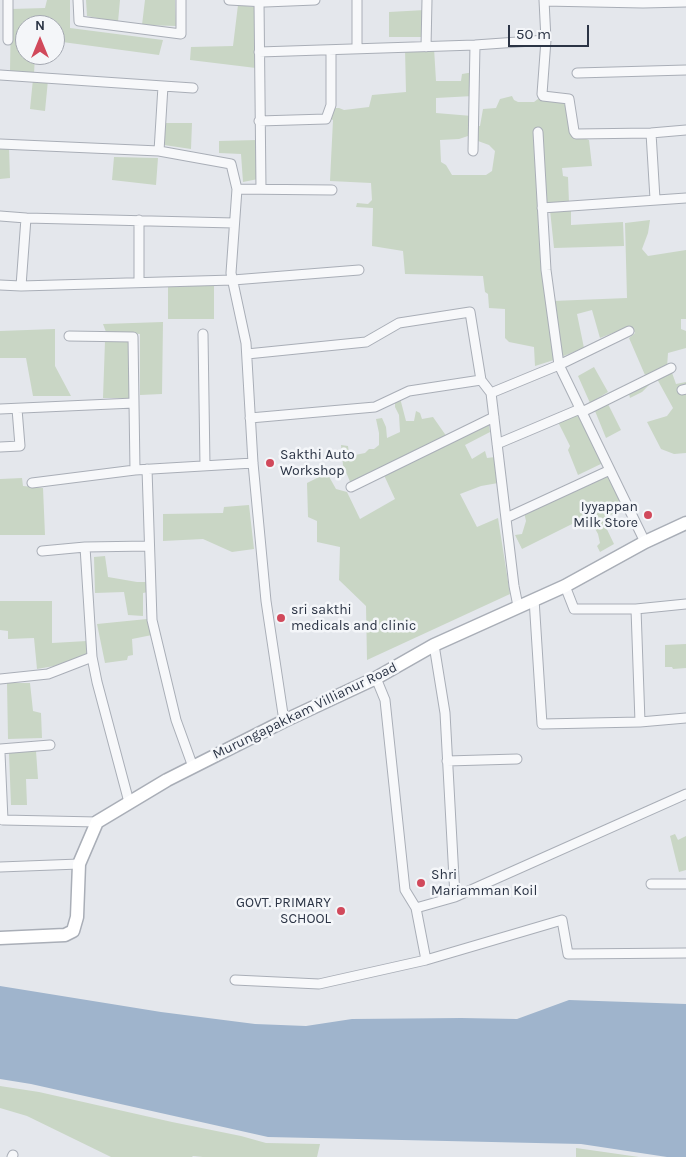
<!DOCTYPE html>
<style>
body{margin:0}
#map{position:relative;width:686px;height:1157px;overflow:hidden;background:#e4e7ec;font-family:Karla,sans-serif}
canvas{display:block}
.north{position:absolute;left:15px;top:15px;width:50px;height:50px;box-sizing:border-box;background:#f4f6f9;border:1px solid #a4a8b1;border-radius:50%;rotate:0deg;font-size:14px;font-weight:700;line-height:20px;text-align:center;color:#2b3445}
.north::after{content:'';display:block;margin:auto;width:18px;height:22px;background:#d1495b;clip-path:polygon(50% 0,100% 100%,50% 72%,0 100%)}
.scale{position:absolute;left:508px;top:25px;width:81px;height:22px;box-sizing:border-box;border:2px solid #2b3445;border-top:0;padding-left:6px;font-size:15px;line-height:18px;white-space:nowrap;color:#2b3445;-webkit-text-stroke:4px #f4f6f9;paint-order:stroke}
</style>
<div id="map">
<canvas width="686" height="1157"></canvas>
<div class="north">N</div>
<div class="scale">50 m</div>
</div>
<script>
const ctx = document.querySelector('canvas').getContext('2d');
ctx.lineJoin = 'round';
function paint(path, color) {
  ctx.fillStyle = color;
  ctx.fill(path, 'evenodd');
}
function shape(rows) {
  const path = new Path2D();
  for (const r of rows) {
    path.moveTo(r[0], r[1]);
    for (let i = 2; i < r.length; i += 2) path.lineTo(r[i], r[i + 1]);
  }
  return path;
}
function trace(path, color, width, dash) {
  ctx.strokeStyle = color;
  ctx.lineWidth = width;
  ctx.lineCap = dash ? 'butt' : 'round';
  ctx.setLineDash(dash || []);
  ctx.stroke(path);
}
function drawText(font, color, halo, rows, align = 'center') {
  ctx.font = font + ' Karla,sans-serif';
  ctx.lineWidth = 5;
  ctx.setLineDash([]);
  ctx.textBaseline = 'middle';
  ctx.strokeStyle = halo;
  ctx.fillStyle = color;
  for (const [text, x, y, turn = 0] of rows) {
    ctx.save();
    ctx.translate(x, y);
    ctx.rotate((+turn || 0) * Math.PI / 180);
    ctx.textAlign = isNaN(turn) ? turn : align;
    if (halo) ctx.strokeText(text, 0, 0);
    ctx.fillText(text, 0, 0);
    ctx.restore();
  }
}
paint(shape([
 [47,0,70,0,70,28,163,40,159,55,55,41,55,25,25,25,25,55,35,55,34,74,10,71,11,9,45,8],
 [86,0,120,0,118,22,87,16],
 [145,0,175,0,176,26,142,25],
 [238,5,255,7,256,68,190,60,191,47,233,46],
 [425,10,423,37,389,37,389,12],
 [434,48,436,81,461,81,462,74,474,72,473,96,436,98,436,113,472,116,471,135,459,139,440,140,441,162,446,165,452,175,486,175,492,171,495,151,489,145,478,141,476,126,480,126,483,109,496,108,500,99,512,96,514,100,518,102,534,102,542,96,566,98,574,134,589,140,592,166,562,168,563,176,568,177,569,203,544,205,554,360,535,366,534,347,509,342,505,338,505,309,489,308,488,294,485,292,483,276,405,274,403,251,372,246,373,208,356,207,357,203,368,204,372,200,371,183,330,181,333,120,328,118,332,108,339,108,344,110,369,107,372,95,406,92,405,49],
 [33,79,48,80,45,111,30,109],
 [165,123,192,123,191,149,164,145],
 [257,140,258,179,243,182,241,154,219,153,219,141],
 [0,147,9,147,10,178,0,179],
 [114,157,158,158,156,185,112,180],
 [571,207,571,225,623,222,624,246,554,248,550,210],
 [650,220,648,233,642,249,648,256,686,250,686,319,681,319,681,329,686,331,686,348,668,353,667,367,645,375,629,338,635,333,631,326,600,338,592,310,577,314,584,348,561,357,553,301,627,298,625,223],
 [214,285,214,319,168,319,168,287],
 [163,322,162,394,140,395,140,334,106,332,103,324],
 [55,329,55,366,71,396,33,396,26,358,0,358,0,331],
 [105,341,129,341,130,398,103,398],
 [594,367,608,392,590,403,578,376],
 [671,370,676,384,686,382,686,453,674,454,661,449,647,422,667,416,673,408,656,377],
 [652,382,642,392,630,398,629,394,627,394,608,404,621,430,606,438,595,411,606,402],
 [400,398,406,421,414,421,416,411,420,413,422,419,433,417,447,437,351,484,343,465,341,445,348,446,349,454,355,455,365,453,369,449,374,449,379,445,379,433,376,419,382,418,386,427,387,438,400,432,399,415,395,407,395,401],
 [580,410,605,462,578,475,568,450,570,446,557,420],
 [488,421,490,432,465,445,472,459,485,451,487,458,495,457,498,483,481,486,460,494,477,527,498,518,510,594,367,660,366,606,339,580,340,547,317,542,317,521,308,517,307,483,327,473,336,489,347,492,360,519,395,499,383,473],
 [609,473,626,508,602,519,614,544,600,552,597,546,600,543,598,534,589,518,584,518,522,549,515,535,522,534,526,521,524,512],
 [22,478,23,486,43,488,45,535,0,535,0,479],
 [249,505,254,549,232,552,203,539,163,541,163,514,223,513,224,507],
 [105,556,108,577,137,582,147,582,148,592,143,593,143,616,128,615,124,592,95,593,94,557],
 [0,601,52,601,52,643,87,641,88,655,54,666,37,669,34,638,8,639,8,631,0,630],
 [147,619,152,635,132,639,133,655,128,656,127,660,105,663,97,624],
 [686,644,686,668,673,669,672,667,665,667,665,645],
 [7,683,30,683,33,711,41,713,42,738,8,739],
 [36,751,38,779,26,779,27,805,11,805,9,753],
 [675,834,678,840,686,836,686,870,679,872,670,836],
 [0,1086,39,1092,172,1122,241,1136,266,1143,320,1144,317,1157,203,1157,193,1156,192,1157,111,1157,27,1116,0,1108],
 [576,1148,639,1157,576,1157]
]), '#c9d6c5');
paint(shape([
 [0,986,161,1012,255,1024,306,1026,352,1019,461,1018,517,1019,569,1000,686,1004,686,1157,667,1157,581,1144,268,1137,31,1084,0,1079]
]), '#9fb4cc');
const minor = shape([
 [78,0,79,21,181,34,181,0],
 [229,0,265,2,315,0],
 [357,0,357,49],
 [544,0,546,40,542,94,543,96,569,99,574,131,576,134,651,133,686,130],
 [544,1,643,3,686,2],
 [259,2,261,189],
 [8,40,8,0],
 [426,47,427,0],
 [259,52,475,45,546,40],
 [577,73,686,70],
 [0,75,193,88],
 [259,121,326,119,331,105,331,50],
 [538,132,546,270,559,365,645,542],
 [651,133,655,199],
 [0,144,159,151,231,164,237,189,231,273,246,343,253,463,266,601,284,721],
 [159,151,163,86],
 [473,151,475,45],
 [237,189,332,190],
 [542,208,686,198],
 [0,216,26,218],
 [139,220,139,282],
 [0,285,21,286,26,218,234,223],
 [21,286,233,280,359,270],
 [203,334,205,466],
 [69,336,133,337,135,470],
 [247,354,366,342,399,323,470,312,481,380,491,393,514,586,518,606],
 [682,390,686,389],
 [491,393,559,365,629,331],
 [0,409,134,403],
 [582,412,671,368],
 [250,418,375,407,409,391,481,380],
 [497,444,580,409],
 [0,447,20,446,17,409],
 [147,469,152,620,176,720,193,767],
 [32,483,135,470,253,463],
 [351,487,494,417],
 [506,518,610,470],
 [85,547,92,657,97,682,129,802],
 [42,551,85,547,149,546],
 [565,586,574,609,636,609,686,604],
 [534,599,542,724,640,722,686,718],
 [636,609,640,722],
 [434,645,445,713,455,897],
 [376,678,385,700,405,890,416,908,426,960],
 [0,679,48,674,92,657],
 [0,749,50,745],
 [0,753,3,820,97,822],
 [447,761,517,759],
 [0,867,79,864],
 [651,884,686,884],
 [416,908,455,897,686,794],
 [235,980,319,984,426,960,562,920,568,954,686,953],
 [12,1157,13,1155]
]);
const secondary = shape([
 [0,938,65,935,73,931,77,917,79,864,97,822,167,780,284,721,376,678,434,645,565,586,645,542,686,523]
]);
trace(minor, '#a9aeb7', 11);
trace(secondary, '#a9aeb7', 15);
trace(minor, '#f7f8fa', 9);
trace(secondary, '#fff', 12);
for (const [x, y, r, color] of [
 [270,463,5,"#d1495b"],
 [648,515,5,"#d1495b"],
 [281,618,5,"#d1495b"],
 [421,883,5,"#d1495b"],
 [341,911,5,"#d1495b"]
]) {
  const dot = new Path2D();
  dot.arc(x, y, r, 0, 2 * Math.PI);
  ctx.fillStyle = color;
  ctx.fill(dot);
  trace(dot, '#f4f6f9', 2);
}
drawText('14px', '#2b3445', '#f4f6f9', [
 ["Sakthi Auto",280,455],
 ["Workshop",280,471],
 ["Iyyappan",638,507,"right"],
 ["Milk Store",638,523,"right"],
 ["sri sakthi",291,610],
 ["medicals and clinic",291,626],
 ["Shri",431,875],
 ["Mariamman Koil",431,891],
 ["GOVT. PRIMARY",331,903,"right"],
 ["SCHOOL",331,919,"right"]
], 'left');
drawText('14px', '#2b3445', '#f4f6f9', [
 ["Murungapakkam Villianur Road",305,711,-26]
]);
</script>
